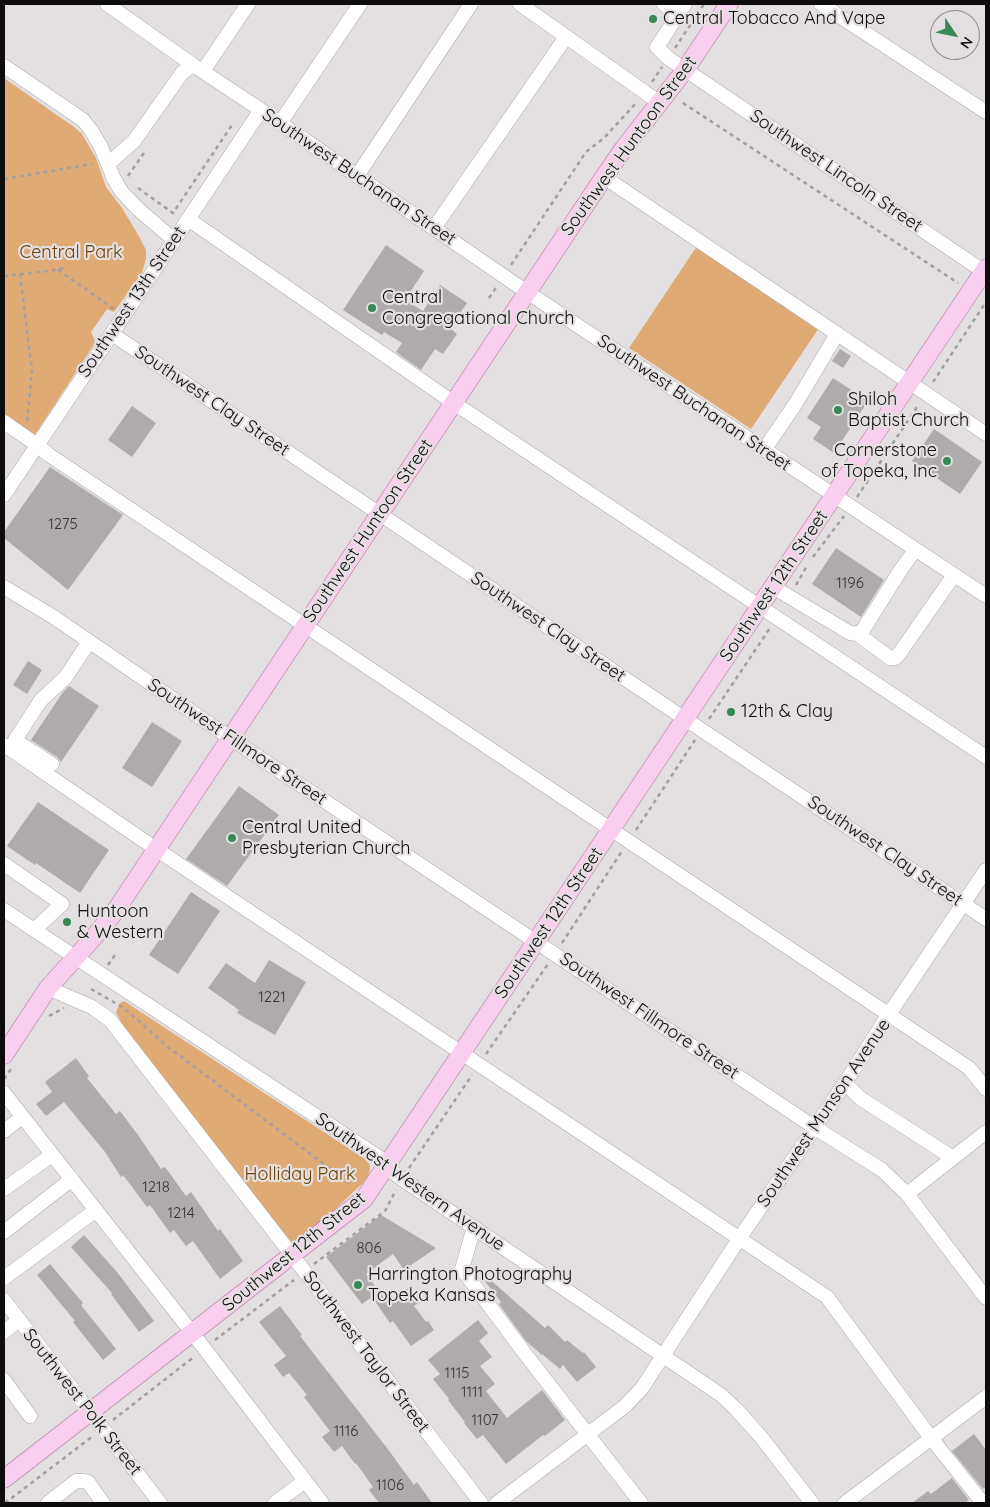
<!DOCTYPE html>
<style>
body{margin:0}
#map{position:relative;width:990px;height:1507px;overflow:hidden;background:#e4dfe0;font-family:Quicksand,sans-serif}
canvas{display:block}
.frame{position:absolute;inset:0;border:5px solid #0e0c0d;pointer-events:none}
.north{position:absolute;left:930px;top:10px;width:50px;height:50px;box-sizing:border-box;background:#e4dfe0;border:1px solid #8e8b8c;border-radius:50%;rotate:124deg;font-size:14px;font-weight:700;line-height:20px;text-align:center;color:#0e0c0d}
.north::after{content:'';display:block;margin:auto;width:18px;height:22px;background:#398857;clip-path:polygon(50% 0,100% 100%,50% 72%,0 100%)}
</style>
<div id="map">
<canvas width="990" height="1507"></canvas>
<div class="frame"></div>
<div class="north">N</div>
</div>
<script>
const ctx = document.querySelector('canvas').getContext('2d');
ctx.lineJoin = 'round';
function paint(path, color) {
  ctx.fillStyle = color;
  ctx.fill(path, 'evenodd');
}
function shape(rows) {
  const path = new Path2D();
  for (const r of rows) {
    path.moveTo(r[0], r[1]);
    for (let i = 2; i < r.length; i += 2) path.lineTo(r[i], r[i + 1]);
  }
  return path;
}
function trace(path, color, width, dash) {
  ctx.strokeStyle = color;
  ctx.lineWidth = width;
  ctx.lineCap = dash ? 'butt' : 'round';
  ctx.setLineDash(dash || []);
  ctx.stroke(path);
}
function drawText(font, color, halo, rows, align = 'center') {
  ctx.font = font + ' Quicksand,sans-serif';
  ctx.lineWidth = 4.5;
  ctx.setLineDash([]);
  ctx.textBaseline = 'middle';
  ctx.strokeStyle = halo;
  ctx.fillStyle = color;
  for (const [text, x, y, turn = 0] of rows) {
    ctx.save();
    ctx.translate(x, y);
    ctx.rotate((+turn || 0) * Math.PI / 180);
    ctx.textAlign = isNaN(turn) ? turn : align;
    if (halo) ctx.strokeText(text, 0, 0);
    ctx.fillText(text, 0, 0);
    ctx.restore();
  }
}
paint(shape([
 [4,78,74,127,82,134,96,158,106,187,122,208,140,238,146,250,146,259,142,273,114,312,107,309,91,332,95,341,93,346,34,436,4,417],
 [697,246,819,328,751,429,629,348],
 [124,1001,365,1159,370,1165,370,1169,369,1174,363,1183,330,1214,304,1235,291,1243,287,1239,122,1024,116,1012,120,1003]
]), '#e0aa75');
paint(shape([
 [386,245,424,271,405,300,423,311,440,285,467,303,450,328,457,334,443,354,435,349,421,370,396,352,402,343,384,332,382,335,343,310],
 [840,349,851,356,843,368,832,361],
 [833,378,868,401,834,453,813,439,821,427,807,418],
 [132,406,156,423,132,457,108,440],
 [934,429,982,462,960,494,912,461],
 [50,467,123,515,68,590,4,538,4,532],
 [836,548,884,580,861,617,812,584],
 [28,661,42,670,27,694,13,685],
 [69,686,99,706,61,762,57,757,31,740,63,692],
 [152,722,182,741,152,787,122,768],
 [239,786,279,815,227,886,186,859],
 [38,802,109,850,80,893,36,863,35,865,7,846],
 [191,892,220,911,178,974,149,955],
 [269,960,306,982,275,1035,237,1013,239,1010,208,988,226,963,255,983],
 [76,1058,89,1076,87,1078,116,1114,120,1111,138,1135,161,1169,165,1167,186,1196,191,1192,218,1231,220,1229,243,1261,220,1279,193,1241,186,1246,174,1230,170,1233,150,1205,147,1207,123,1175,121,1177,105,1152,64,1102,46,1116,36,1104,52,1092,45,1082],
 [381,1215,436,1248,404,1270,393,1254,366,1274,388,1303,409,1288,420,1302,414,1306,426,1322,428,1321,434,1330,411,1346,393,1321,390,1323,372,1297,362,1304,326,1257],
 [84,1235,117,1272,154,1321,139,1332,111,1294,112,1293,71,1247],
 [50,1264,83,1303,81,1305,116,1349,103,1360,73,1322,75,1321,37,1275],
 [486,1276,545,1328,548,1325,565,1342,567,1340,583,1353,584,1352,596,1367,577,1382,563,1365,560,1369,542,1354,542,1355,526,1341,499,1304,501,1302,483,1279],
 [280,1306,302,1335,300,1336,387,1448,414,1485,417,1482,432,1503,379,1503,369,1490,373,1487,356,1463,355,1464,342,1446,334,1452,322,1437,330,1431,304,1397,307,1395,289,1373,283,1377,274,1365,286,1356,259,1322],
 [478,1320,488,1333,479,1341,492,1357,480,1366,495,1384,486,1391,507,1418,542,1390,565,1420,545,1436,543,1435,506,1464,483,1435,477,1439,464,1423,465,1422,448,1400,449,1399,433,1379,440,1374,428,1360],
 [974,1434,986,1450,986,1487,983,1489,952,1451],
 [952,1478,969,1500,965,1503,912,1503,928,1491,931,1494]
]), '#afabaa');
const minor = shape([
 [107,4,193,65,261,110,527,292,986,596],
 [520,4,660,103],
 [664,4,678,14],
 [685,4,657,47,668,58,986,273],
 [821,4,986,112],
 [4,66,83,120,91,130,101,147,113,177,121,191,138,209,174,240],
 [203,71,248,4],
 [280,123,360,4],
 [108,164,134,141,182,73,193,65],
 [357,176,471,4],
 [604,177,986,434],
 [188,219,454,403,986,757],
 [434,228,566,37],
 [112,334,685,719,986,919],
 [4,422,37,445,49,455,969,1068,986,1089],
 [764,450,796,403,837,334],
 [4,495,261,110],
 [4,587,55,618,230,738,814,1127,882,1170,907,1194,986,1298],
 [773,587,850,633,857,634,863,630,900,571,915,550],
 [856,633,890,658,895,658,899,654,954,575],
 [4,745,156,849,827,1297,931,1438,983,1503],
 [52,764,15,740,41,700,65,678,89,642],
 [4,864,62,904,35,929],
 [4,910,380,1158,386,1167,402,1179,721,1395,736,1409,761,1437,812,1503],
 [48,988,92,1007,110,1020,292,1255,481,1503],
 [845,1083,860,1098,953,1158],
 [4,1093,204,1348,322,1503],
 [4,1131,22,1117],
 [4,1189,52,1155],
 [907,1194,986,1132],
 [474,1227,462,1269,526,1355,641,1503],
 [4,1232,72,1179],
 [4,1278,96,1210],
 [4,1300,160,1503],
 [4,1332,19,1320],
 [4,1380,30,1416],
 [48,1503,76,1481,84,1481,88,1482,103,1503],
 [275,1503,305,1481],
 [497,1503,625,1406,642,1388,739,1239,845,1083,889,1014,986,870],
 [845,1503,986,1397]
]);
const major = shape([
 [4,1055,48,988,94,937,114,913,604,177,624,148,685,70,729,4],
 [4,1479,364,1199,986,268]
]);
trace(minor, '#aeaaaa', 15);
trace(major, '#a57598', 19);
trace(shape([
 [675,48,704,4],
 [652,82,662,67],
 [683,103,958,283],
 [128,176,146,150],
 [4,179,92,164],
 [138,188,173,213,232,125],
 [511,265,586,152,604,138,637,102],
 [58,270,114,309],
 [20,274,32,370,27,423],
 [4,276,56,270,67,267],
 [489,298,497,286],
 [933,382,986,302],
 [857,497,919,404],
 [813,557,844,516],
 [796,585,808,564],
 [709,719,770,628],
 [636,830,695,740],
 [562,943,622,851],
 [108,965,117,952],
 [91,989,124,1008,168,1047,349,1183],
 [49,1016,64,1008],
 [486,1054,548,964],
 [4,1079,11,1069],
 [409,1168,472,1075],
 [314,1264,385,1211,396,1190],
 [215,1340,294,1280],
 [113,1420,195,1356],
 [5,1503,93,1436]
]), '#a39fa0', 2.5, [4, 4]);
trace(minor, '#fff', 14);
trace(major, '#faceee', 18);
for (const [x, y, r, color] of [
 [653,19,5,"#398857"],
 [372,308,5,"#398857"],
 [838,410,5,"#398857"],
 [947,461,5,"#398857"],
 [731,712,5,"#398857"],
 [232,838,5,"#398857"],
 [67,922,5,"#398857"],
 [358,1285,5,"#398857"]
]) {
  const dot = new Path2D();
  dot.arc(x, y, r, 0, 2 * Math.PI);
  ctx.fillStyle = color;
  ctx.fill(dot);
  trace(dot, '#e4dfe0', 2);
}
drawText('15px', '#363434', null, [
 ["1275",63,524],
 ["1196",850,583],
 ["1221",272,997],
 ["1218",156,1187],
 ["1214",181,1213],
 ["806",369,1248],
 ["1115",457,1373],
 ["1111",472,1392],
 ["1107",485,1420],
 ["1116",346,1431],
 ["1106",390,1485]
]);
drawText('18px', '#0e0c0d', '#e4dfe0', [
 ["Central Tobacco And Vape",663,19],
 ["Central",382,298],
 ["Congregational Church",382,319],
 ["Shiloh",848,400],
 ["Baptist Church",848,421],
 ["Cornerstone",937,451,"right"],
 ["of Topeka, Inc",937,472,"right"],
 ["12th & Clay",741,712],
 ["Central United",242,828],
 ["Presbyterian Church",242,849],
 ["Huntoon",77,912],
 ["& Western",77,933],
 ["Harrington Photography",368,1275],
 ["Topeka Kansas",368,1296]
], 'left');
drawText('18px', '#0e0c0d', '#e4dfe0', [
 ["Southwest Huntoon Street",629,146,-54],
 ["Southwest Lincoln Street",836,171,34],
 ["Southwest Buchanan Street",359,177,34],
 ["Southwest 13th Street",132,302,-56],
 ["Southwest Clay Street",212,401,34],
 ["Southwest Buchanan Street",694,403,34],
 ["Southwest Huntoon Street",368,531,-56],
 ["Southwest 12th Street",774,586,-56],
 ["Southwest Clay Street",548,627,34],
 ["Southwest Fillmore Street",237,742,34],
 ["Southwest Clay Street",885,851,34],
 ["Southwest 12th Street",549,923,-56],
 ["Southwest Fillmore Street",649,1016,34],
 ["Southwest Munson Avenue",824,1113,-56],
 ["Southwest Western Avenue",410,1182,35],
 ["Southwest 12th Street",294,1252,-39],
 ["Southwest Taylor Street",366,1352,53],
 ["Southwest Polk Street",82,1402,52]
]);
drawText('18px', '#704100', '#e4dfe0', [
 ["Central Park",71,253],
 ["Holliday Park",300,1175]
]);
</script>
